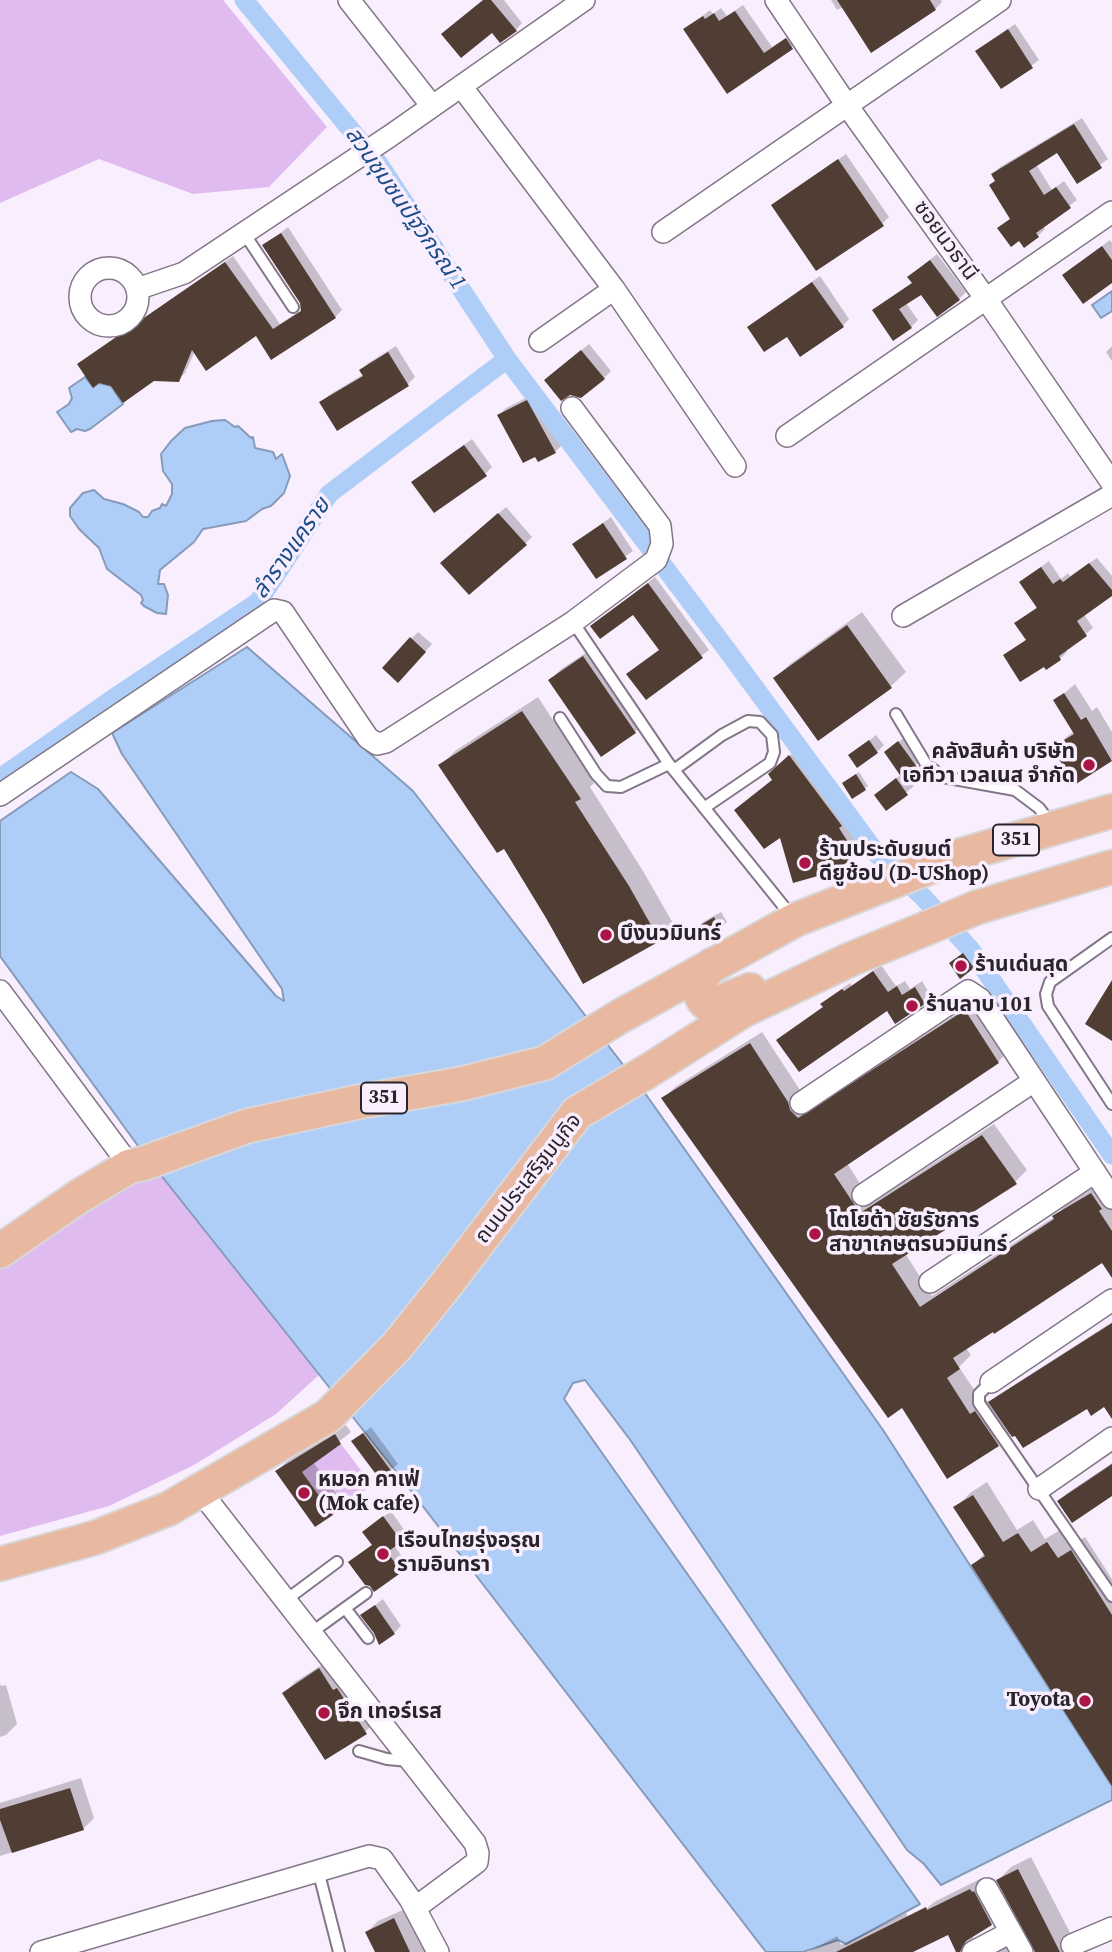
<!DOCTYPE html>
<meta charset="utf-8">
<style>
body{margin:0}
canvas{display:block;background:#f9eefe}
</style>
<canvas width="1112" height="1952"></canvas>
<script>
const ctx = document.querySelector('canvas').getContext('2d');
ctx.lineJoin = 'round';
function paint(path, color) {
  ctx.fillStyle = color;
  ctx.fill(path, 'evenodd');
}
function shape(rows) {
  const path = new Path2D();
  for (const r of rows) {
    if (r.length === 3) {
      path.moveTo(r[0] + r[2], r[1]);
      path.arc(r[0], r[1], r[2], 0, 2 * Math.PI);
      continue;
    }
    path.moveTo(r[0], r[1]);
    for (let i = 2; i < r.length; i += 2) path.lineTo(r[i], r[i + 1]);
  }
  return path;
}
function trace(path, color, width, dash) {
  ctx.strokeStyle = color;
  ctx.lineWidth = width;
  ctx.lineCap = dash ? 'butt' : 'round';
  ctx.setLineDash(dash || []);
  ctx.stroke(path);
}
function drawText(font, color, halo, rows, align = 'center') {
  ctx.font = font + ' "Source Serif 4","Noto Sans Thai",serif';
  ctx.lineWidth = 7;
  ctx.setLineDash([]);
  ctx.textBaseline = 'middle';
  ctx.strokeStyle = halo;
  ctx.fillStyle = color;
  for (const [text, x, y, turn = 0] of rows) {
    ctx.save();
    ctx.translate(x, y);
    ctx.rotate((+turn || 0) * Math.PI / 180);
    ctx.textAlign = isNaN(turn) ? turn : align;
    if (halo) ctx.strokeText(text, 0, 0);
    ctx.fillText(text, 0, 0);
    ctx.restore();
  }
}
paint(shape([
 [0,0,223,0,327,127,269,187,193,194,99,159,0,203],
 [141,1150,319,1375,276,1414,194,1465,109,1506,0,1536,0,1232],
 [341,1444,372,1485,333,1515,302,1472]
]), '#dfbbef');
const water = shape([
 [1112,291,1112,311,1101,318,1092,305,1112,291],
 [85,377,93,387,99,383,111,386,123,404,90,429,85,431,77,429,71,432,57,412,69,404,72,398,69,388,85,377],
 [225,420,235,427,238,426,251,438,253,437,255,448,273,452,276,459,282,454,290,476,284,493,271,506,262,509,246,521,203,529,194,542,160,570,158,584,164,584,168,595,166,614,157,613,144,606,141,603,143,600,141,595,107,569,99,548,79,529,70,516,70,508,83,493,94,490,104,499,123,504,139,512,143,517,148,517,152,511,160,508,162,504,166,506,172,494,172,484,163,471,161,454,171,441,185,428,212,421,225,420],
 [247,647,413,791,647,1096,883,1430,1112,1786,1112,1800,941,1885,924,1864,907,1850,631,1441,585,1380,573,1383,564,1399,920,1904,846,1944,838,1940,803,1952,766,1952,398,1474,141,1150,0,956,0,821,71,772,98,789,276,996,284,1001,282,989,122,754,112,733,247,647]
]);
paint(water, '#aecef7');
trace(water, '#869bba', 2);
paint(shape([
 [483,0,504,0,522,23,516,30],
 [831,0,941,0,942,2,935,9,843,7,837,10],
 [743,5,772,47,794,33,799,41,728,91,686,29,710,10,713,14,721,8,727,16],
 [1015,24,1039,60,1002,87,978,51],
 [1082,118,1108,159,1078,181,1058,150,1036,164,1052,190,1064,181,1077,200,1043,226,1045,229,1038,236,1019,239,1000,228,1011,218,993,174,1000,167],
 [846,154,889,217,882,224,773,205],
 [288,227,342,310,335,317,271,357,256,334,195,351,185,373,178,380,154,379,112,385,79,365,233,256,280,324,303,309,301,302,264,246],
 [1110,240,1112,243,1112,281,1064,275],
 [937,254,966,292,959,299,921,292,906,303,918,320,911,327,874,310,913,282,909,277],
 [820,276,849,319,843,326,787,335,749,327],
 [589,344,611,371,604,378,570,393,553,373],
 [396,346,415,377,408,384,322,402,329,395,364,374,361,370,368,363],
 [1112,346,1112,361,1106,352],
 [534,394,562,445,555,452,499,415,506,408],
 [472,439,492,467,485,474,421,476],
 [506,507,532,537,525,544,449,556],
 [611,517,633,551,597,577,574,544],
 [1097,558,1112,576,1112,594,1084,614,1093,628,1066,650,1067,652,1060,659,1005,656,1027,639,1016,623,1038,606,1028,576,1049,561,1061,579,1068,573,1070,576],
 [655,577,709,650,646,698,661,649,633,612,593,626],
 [862,612,906,672,891,686,819,738,775,678,790,664],
 [418,632,432,644,405,674,411,639],
 [595,647,646,721,635,732,550,680,561,669],
 [1075,684,1092,711,1097,707,1112,732,1112,759,1076,782,1053,748,1074,731,1055,701],
 [538,697,594,783,590,787,643,871,674,925,659,940,504,846,441,765,455,751],
 [876,735,884,745,877,752,850,756],
 [906,736,922,759,905,774,914,786,886,809,883,788,902,774,886,752],
 [800,747,850,815,848,817,866,845,856,855,781,835,736,810,774,779,780,764],
 [859,772,868,786,853,797,847,780],
 [721,912,727,922,720,929,696,929,703,922],
 [967,951,976,964,961,976,954,960],
 [881,965,896,986,905,981,910,989,922,981,931,996,924,1003,887,1008,778,1040,824,1006,823,1004,830,997,850,983,852,986],
 [978,1000,1010,1050,998,1062,847,1163,872,1203,994,1124,1027,1170,1015,1182,905,1253,932,1296,1054,1217,1066,1205,1103,1182,1112,1202,1112,1268,1102,1261,993,1330,966,1348,971,1355,959,1367,983,1403,987,1400,990,1403,997,1396,1112,1322,1112,1400,1016,1433,1011,1432,998,1445,902,1406,663,1099,675,1087,762,1032,800,1090,801,1098,811,1108],
 [346,1425,351,1432,313,1462,342,1502,332,1513,277,1471,288,1460],
 [371,1427,398,1464,381,1478,361,1435],
 [1112,1463,1112,1493,1059,1501,1066,1494],
 [987,1482,1017,1530,1033,1520,1045,1539,1062,1529,1072,1545,1085,1537,1112,1579,1112,1783,973,1565,985,1553,956,1507,970,1493],
 [391,1511,407,1534,394,1545,407,1564,400,1571,350,1562,373,1544,364,1532],
 [383,1599,401,1626,394,1633,376,1632,363,1615],
 [331,1659,376,1721,365,1732,284,1693,295,1682],
 [0,1683,1,1686,6,1685,17,1724,6,1735,0,1737],
 [81,1778,94,1818,83,1829,0,1856,0,1803],
 [1031,1857,1080,1952,1035,1952,998,1880,1011,1867],
 [984,1877,1005,1911,991,1924,973,1936,974,1944,987,1952,958,1952,949,1933,920,1915,934,1902],
 [405,1909,426,1952,377,1952,367,1932,378,1921],
 [906,1913,921,1941,910,1952,808,1952,837,1936,841,1945],
 [1012,1942,1017,1952,989,1952]
]), '#0003');
trace(shape([
 [244,0,379,164,507,359,727,650,877,854,923,897,971,950,1112,1155],
 [0,778,111,700,258,602,329,494,507,359]
]), '#aecef7', 19);
paint(shape([
 [483,0,491,0,517,31,500,43,492,33,461,58,441,34],
 [837,0,930,0,936,10,871,53],
 [735,11,764,53,786,38,793,49,727,94,683,29,703,16,705,19,714,13,719,21],
 [1008,29,1033,68,1001,89,975,51],
 [1074,124,1102,168,1077,184,1057,153,1029,171,1044,195,1056,187,1071,208,1036,233,1039,237,1024,248,1019,241,1011,247,997,228,1010,219,989,185,995,181,991,174],
 [838,159,884,226,816,271,771,205],
 [281,233,336,318,271,360,256,336,206,371,192,350,179,382,154,381,123,403,111,386,99,383,93,388,77,364,225,262,273,329,301,311,300,303,262,245],
 [1102,246,1112,260,1112,283,1083,304,1062,275],
 [930,260,960,300,937,317,921,295,899,309,912,328,893,341,872,310,912,283,907,277],
 [812,282,844,327,800,357,787,337,764,352,747,327],
 [581,350,605,379,581,398,570,395,561,401,544,380],
 [388,352,409,386,337,431,319,402,363,376,359,370],
 [527,400,556,453,538,462,535,457,523,463,497,415],
 [464,445,487,476,434,513,411,482],
 [498,513,527,545,469,595,440,563],
 [603,523,627,559,596,579,572,544],
 [1089,563,1112,590,1112,596,1077,621,1087,636,1059,656,1061,660,1046,670,1044,667,1020,682,1003,655,1026,640,1014,623,1037,608,1019,582,1041,567,1053,584,1060,579,1063,582],
 [648,583,703,658,646,700,626,674,659,650,633,615,600,639,590,626],
 [847,625,892,688,818,741,773,678],
 [410,637,426,652,398,683,382,668],
 [583,656,636,733,601,757,548,680],
 [1064,693,1081,720,1086,717,1112,761,1076,784,1051,748,1074,734,1053,700],
 [522,711,581,799,575,802,629,886,660,941,583,984,546,918,504,849,497,853,438,765],
 [869,740,878,753,857,768,848,755],
 [898,741,917,767,902,778,884,752],
 [789,755,842,826,839,828,857,856,832,872,793,883,780,838,764,849,734,810,772,780,768,774],
 [856,774,866,790,852,799,842,783],
 [896,778,908,795,886,811,874,795],
 [714,917,721,930,701,942,694,929],
 [963,953,974,968,960,979,949,963],
 [873,971,888,992,897,986,902,995,915,987,925,1004,895,1024,887,1011,799,1072,776,1040,823,1007,820,1004,842,989,844,991],
 [1112,980,1112,1041,1085,1024],
 [965,1010,999,1063,834,1174,860,1213,982,1135,1017,1184,892,1264,920,1307,1054,1219,1052,1216,1091,1193,1102,1209,1099,1211,1112,1231,1112,1278,1102,1263,994,1334,993,1332,953,1358,960,1369,947,1378,970,1414,975,1411,999,1446,947,1479,902,1408,888,1418,661,1098,750,1043,788,1102,790,1110,798,1118],
 [1112,1323,1112,1419,1104,1407,1091,1416,1087,1409,1023,1448,1015,1436,1012,1437,988,1402],
 [363,1433,392,1472,381,1481,351,1441],
 [335,1434,341,1444,302,1472,333,1515,315,1527,275,1471],
 [1112,1464,1112,1496,1072,1523,1057,1501],
 [973,1495,1003,1542,1018,1533,1031,1552,1047,1542,1058,1558,1071,1550,1112,1615,1112,1786,971,1565,985,1556,953,1507],
 [383,1516,402,1542,387,1552,402,1572,374,1592,370,1586,365,1585,348,1562,372,1545,362,1532],
 [375,1605,395,1634,379,1645,374,1633,360,1615],
 [319,1668,333,1690,337,1688,367,1734,325,1760,282,1693],
 [70,1788,84,1830,12,1853,0,1820,0,1809],
 [1018,1869,1060,1952,1035,1952,996,1880],
 [970,1889,972,1892,974,1891,992,1925,966,1941,960,1952,956,1952,948,1935,913,1952,836,1952,926,1907,927,1910],
 [394,1918,410,1952,375,1952,365,1932]
]), '#503d34');
const service = shape([
 [244,233,293,307],
 [573,622,669,764,793,918],
 [896,714,926,764,943,777,1015,790,1039,808,1051,824],
 [560,718,596,774,607,786,621,787,669,764],
 [674,770,722,735,748,721,760,722,772,735,774,752,770,763,704,808],
 [1112,938,1050,982,1046,994,1048,1006,1112,1104],
 [991,1382,979,1394,979,1403,1112,1596],
 [286,1600,337,1562],
 [345,1608,368,1638],
 [312,1632,366,1593],
 [359,1751,387,1759,409,1761],
 [318,1870,339,1952]
]);
const minor = shape([
 [349,0,432,106],
 [776,0,846,104,986,299,1112,483],
 [461,86,614,289,735,466],
 [663,232,1000,0],
 [109,297,29],
 [137,289,184,273,390,136,584,0],
 [540,341,614,289],
 [787,436,1112,212],
 [903,616,1112,495],
 [0,795,274,610,283,612,368,738,377,744,386,742,573,622,656,560,662,544,660,526,572,408],
 [0,991,130,1166],
 [801,1103,968,991,980,999,1112,1198],
 [863,1195,1034,1081],
 [930,1282,1095,1172],
 [991,1382,1112,1300],
 [1039,1489,1112,1438],
 [201,1492,475,1843,478,1853,477,1862,415,1908],
 [987,1889,1022,1952],
 [1072,1945,1112,1928],
 [41,1952,369,1856,382,1859,410,1899,438,1952],
 [973,1952,1011,1932]
]);
const primary = shape([
 [712,965,701,978,699,991,704,1001,710,1006,750,990],
 [0,1251,78,1197,130,1166,142,1164,247,1126,358,1102,461,1084,545,1063,619,1017,795,920,958,856,1112,811],
 [0,1564,94,1538,168,1509,328,1416,397,1346,445,1286,577,1113,648,1071,744,1010,849,960,978,907,1112,867]
]);
trace(service, '#827688', 14);
trace(minor, '#827688', 24);
trace(primary, '#d8d7d9', 37);
trace(service, '#fff', 10);
trace(minor, '#fff', 21);
trace(primary, '#e9b8a0', 33);
for (const [x, y, r, color] of [
 [1089,765,7,"#aa1546"],
 [805,863,7,"#aa1546"],
 [606,935,7,"#aa1546"],
 [961,966,7,"#aa1546"],
 [912,1006,7,"#aa1546"],
 [815,1234,7,"#aa1546"],
 [304,1493,7,"#aa1546"],
 [383,1554,7,"#aa1546"],
 [1085,1701,7,"#aa1546"],
 [324,1713,7,"#aa1546"]
]) {
  const dot = new Path2D();
  dot.arc(x, y, r, 0, 2 * Math.PI);
  ctx.fillStyle = color;
  ctx.fill(dot);
  trace(dot, '#f9eefe', 2.5);
}
for (const [x, y, w] of [
 [1016,840,46],
 [384,1098,46]
]) {
  const box = new Path2D();
  box.roundRect(x - w / 2, y - 15.5, w, 31, 5);
  ctx.fillStyle = '#f9eefe';
  ctx.fill(box);
  trace(box, '#29232b', 2);
}
drawText('bold 19px', '#29232b', null, [
 ["351",1016,840],
 ["351",384,1098]
]);
drawText('21px', '#29232b', '#f9eefe', [
 ["ซอยนวธานี",945,241,54],
 ["ถนนประเสริฐมนูกิจ",529,1179,-52]
]);
drawText('bold 21px', '#29232b', '#f9eefe', [
 ["คลังสินค้า บริษัท",1075,753,"right"],
 ["เอทีวา เวลเนส จำกัด",1075,777,"right"],
 ["ร้านประดับยนต์",819,851],
 ["ดียูช้อป (D-UShop)",819,875],
 ["บึงนวมินทร์",620,935],
 ["ร้านเด่นสุด",975,966],
 ["ร้านลาบ 101",926,1006],
 ["โตโยต้า ชัยรัชการ",829,1222],
 ["สาขาเกษตรนวมินทร์",829,1246],
 ["หมอก คาเฟ่",318,1481],
 ["(Mok cafe)",318,1505],
 ["เรือนไทยรุ่งอรุณ",397,1542],
 ["รามอินทรา",397,1566],
 ["Toyota",1071,1701,"right"],
 ["จึก เทอร์เรส",338,1713]
], 'left');
drawText('italic 23px', '#194d89', '#f9eefe', [
 ["สวนชุมชนปัฐวิกรณ์ 1",405,209,55],
 ["ลำรางแคราย",292,549,-55]
]);
</script>
